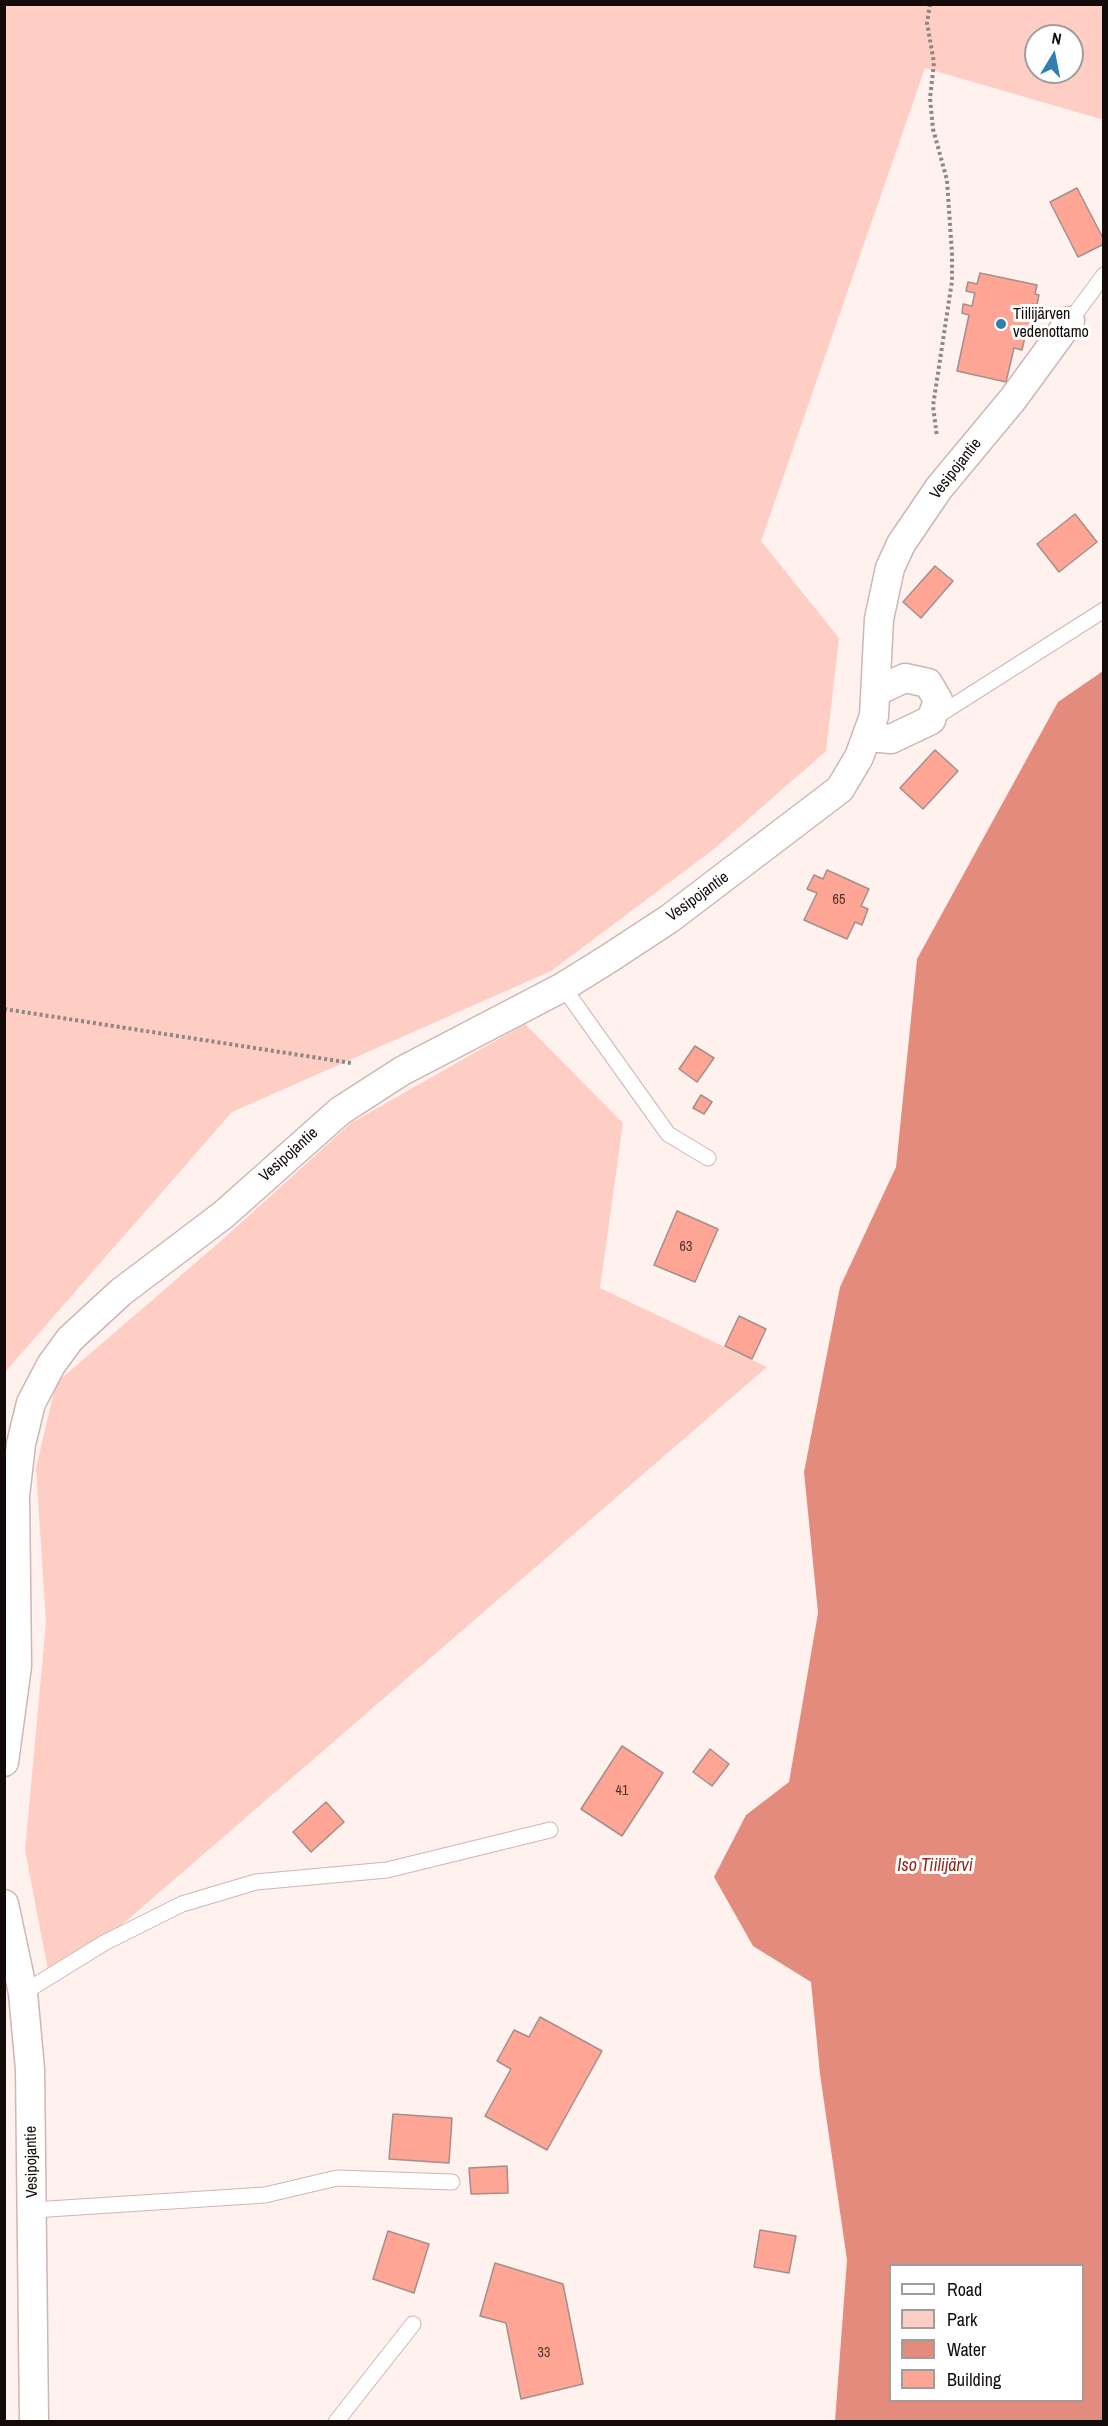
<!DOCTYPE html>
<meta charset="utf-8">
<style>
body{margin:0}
#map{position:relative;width:1108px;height:2426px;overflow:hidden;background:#fef1ee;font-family:"Archivo Narrow",sans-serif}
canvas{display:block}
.frame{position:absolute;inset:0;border:6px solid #120b09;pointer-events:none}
.legend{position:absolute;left:889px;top:2264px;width:195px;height:138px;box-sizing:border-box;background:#fff;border:2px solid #a09d9d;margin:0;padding:8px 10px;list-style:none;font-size:18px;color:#120b09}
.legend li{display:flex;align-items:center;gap:12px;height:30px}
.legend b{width:30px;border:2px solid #a09d9d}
.north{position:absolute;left:1024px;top:24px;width:60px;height:60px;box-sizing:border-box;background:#fff;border:2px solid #a09d9d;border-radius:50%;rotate:10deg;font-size:16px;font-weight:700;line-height:24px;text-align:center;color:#120b09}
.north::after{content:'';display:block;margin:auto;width:21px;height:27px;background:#307fb1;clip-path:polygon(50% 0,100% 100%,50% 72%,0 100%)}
</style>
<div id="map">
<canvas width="1108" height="2426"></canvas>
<div class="frame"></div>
<ul class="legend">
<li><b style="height:8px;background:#fff"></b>Road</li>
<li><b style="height:16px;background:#fecec5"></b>Park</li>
<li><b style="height:16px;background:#e38c7d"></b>Water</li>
<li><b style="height:16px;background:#fea596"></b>Building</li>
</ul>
<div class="north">N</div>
</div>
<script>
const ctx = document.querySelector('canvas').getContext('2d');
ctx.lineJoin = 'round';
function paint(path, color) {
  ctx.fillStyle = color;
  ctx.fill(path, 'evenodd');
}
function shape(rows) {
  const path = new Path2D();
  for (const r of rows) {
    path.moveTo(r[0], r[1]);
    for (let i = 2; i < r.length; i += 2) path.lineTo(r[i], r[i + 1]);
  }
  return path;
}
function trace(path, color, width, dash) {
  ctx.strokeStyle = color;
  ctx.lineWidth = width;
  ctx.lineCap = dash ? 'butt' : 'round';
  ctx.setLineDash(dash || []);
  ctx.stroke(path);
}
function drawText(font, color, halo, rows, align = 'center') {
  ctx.font = font + ' "Archivo Narrow",sans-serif';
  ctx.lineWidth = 6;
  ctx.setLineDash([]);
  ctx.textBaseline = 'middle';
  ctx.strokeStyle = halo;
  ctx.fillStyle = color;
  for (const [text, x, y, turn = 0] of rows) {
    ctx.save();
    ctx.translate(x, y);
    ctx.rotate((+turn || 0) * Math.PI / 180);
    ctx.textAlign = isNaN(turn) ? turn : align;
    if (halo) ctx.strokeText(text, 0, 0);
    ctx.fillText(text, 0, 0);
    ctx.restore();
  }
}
paint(shape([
 [5,4,1103,5,1104,120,925,68,761,541,839,638,826,751,714,849,551,971,232,1112,5,1372],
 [1036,36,1072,36,1072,72,1036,72],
 [525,1024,623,1123,600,1288,767,1367,51,1986,25,1850,46,1623,36,1468,56,1383,222,1240,351,1123]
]), '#fecec5');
paint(shape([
 [1103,671,1103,2421,835,2421,847,2260,820,2074,811,1982,753,1946,714,1877,746,1815,789,1782,818,1613,804,1472,840,1287,896,1167,917,959,1058,702],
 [890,2266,1082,2266,1082,2400,890,2400]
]), '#e38c7d');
const building = shape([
 [1077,188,1104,240,1104,244,1078,257,1050,202,1077,188],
 [980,273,1037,285,1035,294,1039,295,1037,305,1032,304,1029,318,1036,320,1034,329,1027,328,1022,350,1014,348,1006,382,957,371,969,315,962,313,963,304,972,306,975,293,966,291,968,282,977,284,980,273],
 [1075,514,1097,542,1059,572,1037,544,1075,514],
 [935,566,953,581,921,618,903,602,935,566],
 [935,750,958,771,923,809,900,788,935,750],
 [827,870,869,889,861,906,868,909,862,925,855,922,847,939,804,920,817,893,807,889,814,875,823,879,827,870],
 [695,1046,714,1058,697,1082,679,1069,695,1046],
 [701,1095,712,1102,704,1114,693,1108,701,1095],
 [677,1211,718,1229,695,1282,654,1265,677,1211],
 [739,1316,766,1329,752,1359,725,1346,739,1316],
 [622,1746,663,1773,622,1836,581,1809,622,1746],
 [710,1749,729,1764,712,1786,693,1772,710,1749],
 [326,1802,344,1822,311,1852,293,1832,326,1802],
 [540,2017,602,2051,547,2150,485,2116,511,2069,497,2061,514,2030,529,2037,540,2017],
 [393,2114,452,2118,449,2163,389,2159,393,2114],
 [507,2166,508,2193,471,2194,469,2168,507,2166],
 [760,2230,796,2236,789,2273,754,2267,760,2230],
 [388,2231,429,2244,414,2293,373,2279,388,2231],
 [495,2263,563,2284,583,2384,521,2399,506,2323,480,2316,495,2263]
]);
paint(building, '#fea596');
trace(building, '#a48f8b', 1.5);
const lane = shape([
 [1070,321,1104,275],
 [934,718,1104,610],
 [563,987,668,1134,708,1158],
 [23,1993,104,1943,182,1904,256,1882,387,1870,550,1830],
 [33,2210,265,2195,337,2178,452,2182],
 [336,2422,413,2324]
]);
const street = shape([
 [868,737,891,739,931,720,938,700,928,683,905,678,877,691],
 [4,1762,17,1666,15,1496,21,1444,31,1403,51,1365,70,1339,121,1292,223,1215,340,1111,402,1071,563,987,608,959,669,919,840,789,859,757,874,716,879,619,890,568,901,544,939,488,1013,399,1070,321],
 [4,1904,23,1993,30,2069,34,2422]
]);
trace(lane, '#cdb7b3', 17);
trace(street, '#cdb7b3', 31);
trace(shape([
 [930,4,927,23,934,63,930,98,933,129,947,180,952,254,952,281,933,406,937,437],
 [4,1009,351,1063]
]), '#908683', 4, [3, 3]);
trace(lane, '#fff', 15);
trace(street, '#fff', 28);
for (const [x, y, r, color] of [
 [1001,324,6,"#307fb1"]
]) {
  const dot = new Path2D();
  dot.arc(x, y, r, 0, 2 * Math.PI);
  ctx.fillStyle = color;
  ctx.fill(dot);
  trace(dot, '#fff', 2);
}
drawText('14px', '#4d322c', null, [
 ["65",839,900],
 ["63",686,1247],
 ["41",622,1791],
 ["33",544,2353]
]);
drawText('16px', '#120b09', '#fff', [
 ["Tiilijärven",1013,315],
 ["vedenottamo",1013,333]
], 'left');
drawText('16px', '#120b09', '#fff', [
 ["Vesipojantie",956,469,-52],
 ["Vesipojantie",698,897,-36],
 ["Vesipojantie",289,1155,-42],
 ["Vesipojantie",32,2162,-91]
]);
drawText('italic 18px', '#902b1e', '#fff', [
 ["Iso Tiilijärvi",935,1866]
]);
</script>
